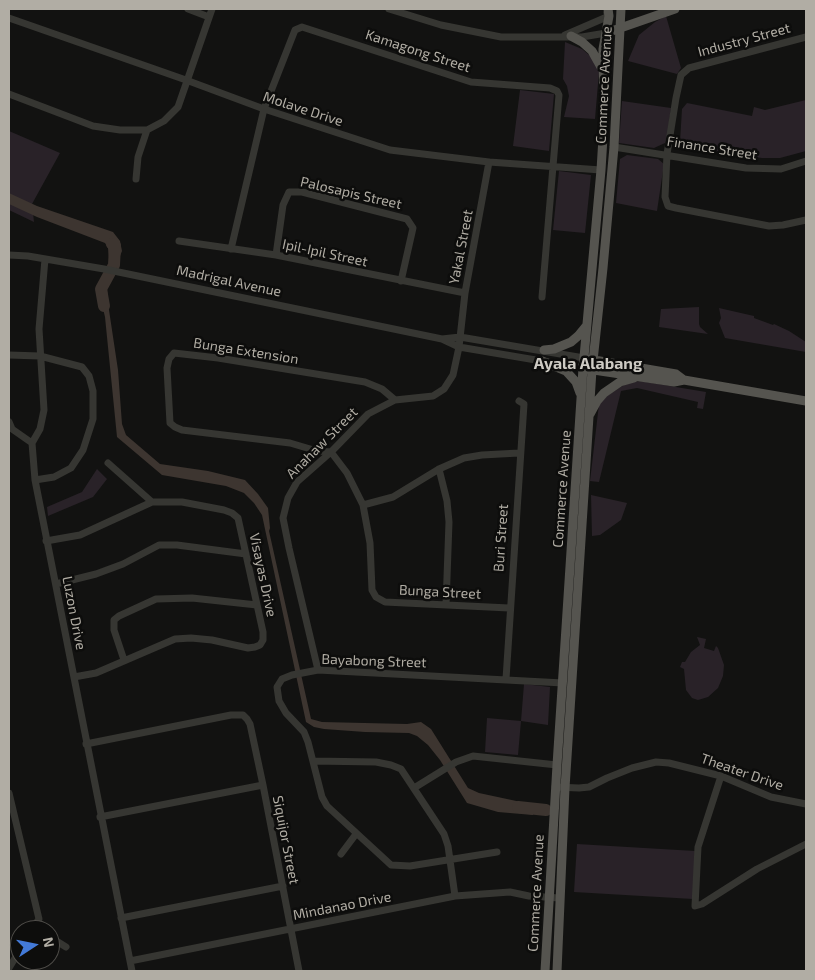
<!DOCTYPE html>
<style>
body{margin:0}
#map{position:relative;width:815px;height:980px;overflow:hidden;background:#121211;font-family:"Exo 2",sans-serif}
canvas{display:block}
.frame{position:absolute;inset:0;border:10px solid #b1ada4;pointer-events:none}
.north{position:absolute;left:10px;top:920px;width:50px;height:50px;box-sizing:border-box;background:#0d0d0c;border:1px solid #4f4d49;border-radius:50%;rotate:79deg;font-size:14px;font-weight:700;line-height:20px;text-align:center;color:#b1ada4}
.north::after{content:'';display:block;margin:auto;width:18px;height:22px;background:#437ad8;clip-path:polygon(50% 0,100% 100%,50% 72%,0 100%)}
</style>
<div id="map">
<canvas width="815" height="980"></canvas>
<div class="frame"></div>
<div class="north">N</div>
</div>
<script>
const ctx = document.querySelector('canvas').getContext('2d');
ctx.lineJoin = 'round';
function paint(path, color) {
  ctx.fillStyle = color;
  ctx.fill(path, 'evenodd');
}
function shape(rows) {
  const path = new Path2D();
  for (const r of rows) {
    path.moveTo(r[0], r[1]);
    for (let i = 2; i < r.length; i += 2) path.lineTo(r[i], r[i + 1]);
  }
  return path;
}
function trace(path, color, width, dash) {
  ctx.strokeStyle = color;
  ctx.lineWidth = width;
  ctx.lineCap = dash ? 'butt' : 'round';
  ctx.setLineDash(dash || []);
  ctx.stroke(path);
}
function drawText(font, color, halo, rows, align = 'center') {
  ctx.font = font + ' "Exo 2",sans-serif';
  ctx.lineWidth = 5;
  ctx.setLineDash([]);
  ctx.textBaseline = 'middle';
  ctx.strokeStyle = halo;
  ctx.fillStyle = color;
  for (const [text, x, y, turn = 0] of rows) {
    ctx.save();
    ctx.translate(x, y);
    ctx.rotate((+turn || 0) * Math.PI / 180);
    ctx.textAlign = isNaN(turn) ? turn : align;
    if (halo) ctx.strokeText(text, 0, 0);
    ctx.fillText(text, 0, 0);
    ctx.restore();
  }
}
paint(shape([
 [666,16,681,68,677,74,628,61,639,35,655,22],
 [565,42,582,49,595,60,599,72,595,119,564,117,569,96,567,86,563,79],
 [520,90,554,94,549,151,513,146],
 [806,100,806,151,780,158,762,158,684,147,680,142,682,109,687,103,752,116,754,107,765,110],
 [622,101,671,108,667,139,665,143,654,148,619,143],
 [9,131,60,153,32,204,34,222,9,210],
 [627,155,658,159,664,164,657,211,616,203,620,159],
 [559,171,591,175,585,233,553,230],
 [699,307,699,324,700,327,708,334,659,327,661,309],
 [719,308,754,316,754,318,773,325,774,324,789,331,806,342,806,352,725,338,719,323,721,318],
 [640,381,706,392,703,409,697,408,698,402,637,388,621,391,599,482,590,481,599,404,607,396,627,383],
 [97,469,107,479,93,497,48,516,47,507,82,492],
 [591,495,627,503,621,520,600,535,592,536],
 [697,637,706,639,704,648,714,651,716,646,718,648,724,665,723,676,718,688,708,697,698,700,692,698,686,690,684,669,680,667,682,662,685,662,691,652,700,645],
 [524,684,550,687,548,725,521,721,518,755,485,752,487,718,521,721],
 [577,844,695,851,693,899,574,892]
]), '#292228');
paint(shape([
 [9,193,37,206,113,232,120,241,122,251,118,261,109,258,108,248,105,243,37,217,9,204],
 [106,274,112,277,107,288,109,310,118,370,122,424,126,435,160,464,208,471,245,480,258,494,268,508,270,528,269,531,311,719,322,722,407,724,421,722,431,729,468,788,479,793,535,805,533,815,498,812,467,803,440,760,428,745,417,736,409,733,365,732,324,729,314,727,306,722,262,515,254,503,244,493,226,486,162,475,117,437,105,317,100,296]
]), '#3d3530');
trace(shape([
 [104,306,101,289,114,265,115,246,112,244],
 [518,807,546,810]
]), '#3d3530', 12);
trace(shape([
 [188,9,209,17],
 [389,9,441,25,501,37,582,37,606,33],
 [9,18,186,80,264,109,390,150,489,162,601,170],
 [565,35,609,16,607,13],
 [806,37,689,68,681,75,676,98,667,154,665,197,668,206,676,208,769,226,783,225,806,220],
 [9,94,93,126,120,130,147,130,164,121,178,107,212,9],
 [614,147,746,168,781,169,806,161],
 [136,179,138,157,147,130],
 [179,241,276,255,465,293],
 [231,249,264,109,295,30,302,27,471,82,550,88,557,91,559,95,542,297],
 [9,255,28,256,104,269,442,339,459,347,583,368],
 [276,255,283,205,289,192,302,192,407,219,413,228,401,281],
 [45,259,39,329,44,410,40,429,32,443,35,480,132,971],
 [442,339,460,337,584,358],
 [9,355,40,356,82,367,89,376,93,391,93,419,83,450,71,468,54,477,35,480],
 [395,400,382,389,365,382,218,358,174,353,169,359,167,368,170,423,175,427,182,430,290,443,317,451,331,452,347,473,363,505,370,543,372,590,376,597,385,602,509,608],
 [9,422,12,429,32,443],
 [108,463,152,502],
 [439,469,447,501,449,522,446,605],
 [363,505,393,497,439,469,464,458,482,455,519,453],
 [46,541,80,535,152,502,182,502,224,510,232,513,238,518,263,632,263,640,260,645,255,647,248,648,212,640,191,638,175,639,96,673,74,677],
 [56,584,96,574,123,564,159,545,177,545,246,554],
 [124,660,114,630,114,620,119,616,156,599,192,598,257,605],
 [318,670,289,548,283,518,288,498,297,482,331,452,368,414,395,400,433,396,444,389,453,375,459,347,465,293,489,162],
 [506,679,524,404,519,401],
 [86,744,231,715,243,715,247,719,250,724,263,785,299,971],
 [313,761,376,762,391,765,401,769,444,834,448,846,455,896],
 [721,776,698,847,695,906,702,904,757,869,806,844],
 [555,787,579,788,589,787,607,778,632,768,656,762,669,763,721,776,771,797,806,804],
 [414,788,456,762,473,756,557,765],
 [9,793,39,919,32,930],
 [100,817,263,785],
 [497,852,410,866,391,865,327,806,322,797,308,742,304,732,286,713,279,701,277,687,282,679,292,675,318,670,563,683],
 [341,854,356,834],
 [121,918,283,886],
 [50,937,66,947],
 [130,961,455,896,510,892,529,896,560,898],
 [9,968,20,950]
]), '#363632', 7);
trace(shape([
 [606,33,675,9],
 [571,36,582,42,592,51,601,67],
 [544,350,554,349,571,342,578,336,587,325],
 [588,359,676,374,684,380],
 [542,361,566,371,576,382,580,393],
 [587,369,674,382,684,380,806,401],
 [590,414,597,401,604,393,620,382,634,378],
 [545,971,557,765,583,368,601,170,604,121,603,49,609,16,608,9],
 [557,971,565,788,592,370,603,268,614,147,621,9]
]), '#55544f', 9);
drawText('14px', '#b1ada4', '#0d0d0c', [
 ["Industry Street",744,40,-15],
 ["Kamagong Street",418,51,18],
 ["Commerce Avenue",604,85,-87],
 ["Molave Drive",303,109,18],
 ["Finance Street",712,148,9],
 ["Palosapis Street",351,193,13],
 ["Yakal Street",461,247,-79],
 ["Ipil-Ipil Street",325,253,12],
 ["Madrigal Avenue",229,281,12],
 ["Bunga Extension",246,351,9],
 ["Anahaw Street",322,443,-45],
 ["Commerce Avenue",562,489,-86],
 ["Buri Street",501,538,-86],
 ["Visayas Drive",263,575,78],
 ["Bunga Street",440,592,3],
 ["Luzon Drive",74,613,79],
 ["Bayabong Street",374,661,2],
 ["Theater Drive",742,772,19],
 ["Siquijor Street",286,840,79],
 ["Commerce Avenue",536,893,-87],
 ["Mindanao Drive",342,906,-11]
]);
drawText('bold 16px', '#cecbc4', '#0d0d0c', [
 ["Ayala Alabang",588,364]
]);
</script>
